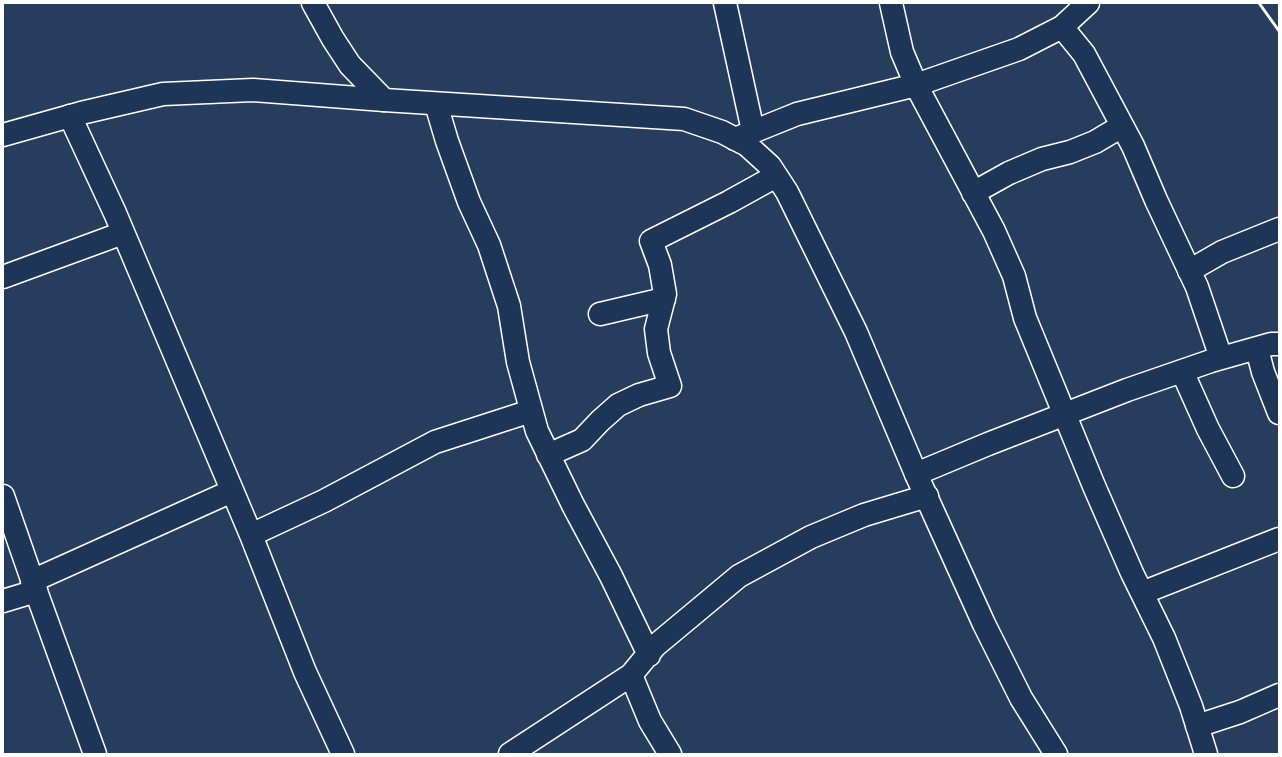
<!DOCTYPE html>
<style>
body{margin:0}
#map{position:relative;width:1282px;height:757px;overflow:hidden;background:#263d5e;font-family:Mali,sans-serif}
canvas{display:block}
.frame{position:absolute;inset:0;border:4px solid #fff;pointer-events:none}
</style>
<div id="map">
<canvas width="1282" height="757"></canvas>
<div class="frame"></div>
</div>
<script>
const ctx = document.querySelector('canvas').getContext('2d');
ctx.lineJoin = 'round';
function shape(rows) {
  const path = new Path2D();
  for (const r of rows) {
    path.moveTo(r[0], r[1]);
    for (let i = 2; i < r.length; i += 2) path.lineTo(r[i], r[i + 1]);
  }
  return path;
}
function trace(path, color, width, dash) {
  ctx.strokeStyle = color;
  ctx.lineWidth = width;
  ctx.lineCap = dash ? 'butt' : 'round';
  ctx.setLineDash(dash || []);
  ctx.stroke(path);
}
const street = shape([
 [313,3,333,39,350,65,384,100],
 [725,3,753,131],
 [891,3,902,52,916,85,994,231,1014,276,1025,318,1094,486,1132,573,1164,638,1191,706,1206,754],
 [1062,27,1084,54,1133,146,1156,200,1197,287,1221,358],
 [436,104,447,141,469,202,489,245,509,306,518,362,537,431,573,505,611,576,649,655],
 [70,116,115,213,251,535,305,672,343,754],
 [735,139,797,114,916,85,1019,49,1062,27,1088,3],
 [973,193,1009,173,1042,159,1070,152,1095,142,1122,126],
 [1189,271,1222,252,1279,229],
 [3,277,123,233],
 [600,314,664,299],
 [1257,349,1263,372,1279,413],
 [1182,371,1208,429,1233,476],
 [548,455,582,440,600,421,618,405,639,395,670,386,659,353,656,329,665,294,660,265,651,241,729,202,776,176],
 [916,474,988,444,1127,390,1211,361,1271,344,1279,344],
 [251,535,324,501,435,442,531,411],
 [32,581,232,491],
 [1142,593,1279,539],
 [3,601,36,591],
 [631,675,650,721,670,754],
 [1197,726,1240,712,1279,695],
 [510,754,631,675,655,646,739,576,811,537,864,515,927,496]
]);
const secondary = shape([
 [3,135,81,113,163,94,253,90,384,100,684,119,722,132,747,145,770,166,787,192,856,332,916,474,984,624,1021,698,1056,754],
 [3,496,36,591,95,754]
]);
trace(street, '#fff', 25);
trace(secondary, '#fff', 25);
trace(street, '#1d3557', 22);
trace(secondary, '#1d3557', 22);
trace(shape([
 [1259,3,1279,31]
]), '#fff', 3);
</script>
